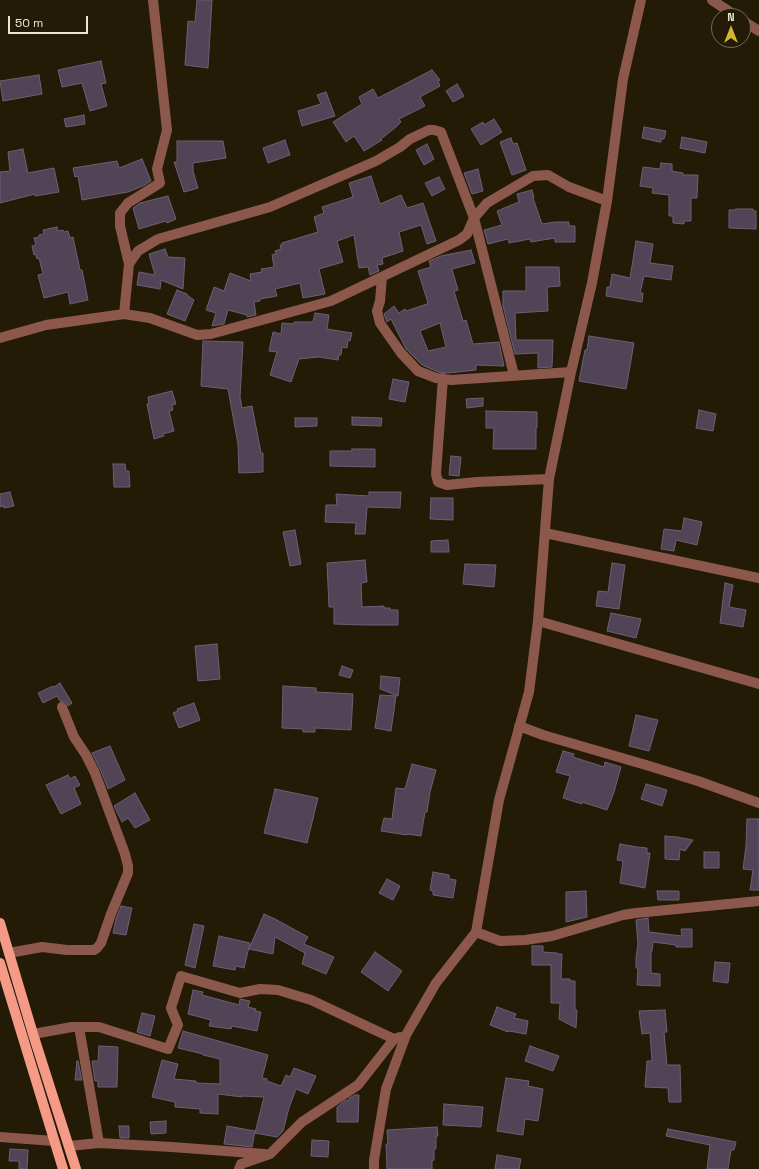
<!DOCTYPE html>
<style>
body{margin:0}
#map{position:relative;width:759px;height:1169px;overflow:hidden;background:#241b06;font-family:"Space Grotesk",sans-serif}
canvas{display:block}
.north{position:absolute;left:711px;top:8px;width:40px;height:40px;box-sizing:border-box;background:#241b06;border:1px solid #736b5a;border-radius:50%;rotate:0deg;font-size:11px;font-weight:700;line-height:16px;text-align:center;color:#eae4d7}
.north::after{content:'';display:block;margin:auto;width:14px;height:18px;background:#d2b635;clip-path:polygon(50% 0,100% 100%,50% 72%,0 100%)}
.scale{position:absolute;left:8px;top:16px;width:80px;height:18px;box-sizing:border-box;border:2px solid #eae4d7;border-top:0;padding-left:5px;font-size:12px;line-height:14px;white-space:nowrap;color:#eae4d7;-webkit-text-stroke:3px #241b06;paint-order:stroke}
</style>
<div id="map">
<canvas width="759" height="1169"></canvas>
<div class="north">N</div>
<div class="scale">50 m</div>
</div>
<script>
const ctx = document.querySelector('canvas').getContext('2d');
ctx.lineJoin = 'round';
function paint(path, color) {
  ctx.fillStyle = color;
  ctx.fill(path, 'evenodd');
}
function shape(rows) {
  const path = new Path2D();
  for (const r of rows) {
    path.moveTo(r[0], r[1]);
    for (let i = 2; i < r.length; i += 2) path.lineTo(r[i], r[i + 1]);
  }
  return path;
}
function trace(path, color, width, dash) {
  ctx.strokeStyle = color;
  ctx.lineWidth = width;
  ctx.lineCap = dash ? 'butt' : 'round';
  ctx.setLineDash(dash || []);
  ctx.stroke(path);
}
const building = shape([
 [197,0,212,0,208,68,185,65,188,21,195,22,197,0],
 [101,61,106,83,101,84,107,106,90,111,82,83,62,87,58,70,101,61],
 [432,70,440,80,438,81,440,86,420,97,425,106,399,119,401,122,396,127,381,139,382,140,364,151,354,136,346,142,333,122,362,104,359,97,373,89,378,98,432,70],
 [39,75,42,94,3,101,0,81,39,75],
 [457,84,464,96,453,102,446,91,457,84],
 [326,92,335,116,302,126,298,111,321,104,317,95,326,92],
 [84,115,85,124,66,127,64,119,84,115],
 [494,119,502,132,481,145,471,129,483,122,484,125,494,119],
 [644,127,666,131,664,139,661,139,661,142,659,142,642,138,644,127],
 [682,137,707,142,705,153,680,148,682,137],
 [511,138,513,144,517,143,526,170,512,175,500,142,511,138],
 [285,140,290,155,268,163,263,148,285,140],
 [177,141,223,141,226,158,193,163,193,171,198,188,184,192,174,162,177,162,177,141],
 [427,144,434,159,424,165,416,150,427,144],
 [23,149,28,173,54,168,59,192,35,196,35,194,0,203,0,172,10,171,8,152,23,149],
 [142,159,151,181,143,186,128,192,82,200,78,176,75,177,73,168,117,161,119,168,142,159],
 [661,163,672,164,672,171,683,173,683,175,698,175,697,198,691,198,691,221,684,221,684,224,673,223,673,216,669,216,669,195,652,193,653,188,640,186,643,167,660,169,661,163],
 [478,169,483,191,472,194,464,173,478,169],
 [371,176,380,204,401,195,407,208,423,203,436,241,427,244,421,225,399,232,403,251,382,258,383,264,377,265,379,271,370,275,368,267,359,268,354,235,337,241,343,262,319,269,325,294,303,298,300,283,275,289,277,296,260,299,260,301,254,302,256,315,247,317,247,315,228,310,224,324,212,326,216,313,206,310,214,287,224,291,230,273,251,281,250,274,262,272,261,269,274,267,272,255,276,254,275,251,281,249,280,245,282,245,282,243,318,232,314,217,324,213,322,207,353,197,349,183,371,176],
 [439,177,445,189,432,196,425,183,439,177],
 [532,190,534,198,533,198,542,224,555,222,569,222,569,226,575,226,575,242,555,242,555,238,531,242,530,239,509,243,508,239,488,244,484,230,502,225,497,211,519,202,517,194,532,190],
 [168,196,176,219,167,223,166,221,139,229,133,208,140,203,168,196],
 [736,209,753,209,753,211,756,211,756,229,729,228,729,210,736,210,736,209],
 [57,227,58,231,63,230,64,232,68,231,70,238,73,237,80,270,82,270,88,300,70,304,68,292,44,298,38,275,43,274,39,258,37,259,36,254,34,255,32,246,36,245,34,238,39,237,39,235,44,234,43,230,57,227],
 [636,241,653,244,650,263,673,266,671,280,644,276,640,293,643,293,642,302,606,296,607,287,610,287,612,274,630,278,636,241],
 [165,249,168,257,185,258,183,289,161,280,160,289,137,285,139,272,155,275,149,254,165,249],
 [471,250,475,263,452,269,458,290,454,291,463,321,466,320,473,344,499,342,504,366,476,365,476,370,448,373,438,372,422,365,406,349,391,319,387,322,384,314,394,306,399,313,405,309,406,311,427,304,428,303,418,271,431,267,429,261,441,256,471,250],
 [440,323,446,347,428,351,420,331,440,323],
 [526,267,559,267,560,286,547,287,548,311,515,313,516,340,553,340,552,367,538,368,538,353,515,354,503,306,503,291,526,291,526,267],
 [177,290,187,294,187,295,194,300,185,321,167,314,177,290],
 [315,313,329,315,327,329,352,333,350,341,348,340,347,348,342,347,341,355,339,355,338,360,319,357,299,359,291,382,270,375,277,352,269,351,273,332,281,334,282,323,294,324,294,322,313,322,315,313],
 [589,336,634,343,626,389,579,381,585,350,587,350,589,336],
 [203,341,243,342,240,397,242,408,252,406,261,453,263,453,263,472,239,473,238,444,228,389,201,386,203,341],
 [393,379,409,382,405,402,389,399,393,379],
 [172,391,176,404,172,405,173,410,169,411,174,431,163,434,164,436,154,439,147,404,149,404,148,397,172,391],
 [483,398,483,406,467,408,466,399,483,398],
 [699,410,716,414,713,431,696,428,699,410],
 [486,411,537,412,537,428,536,428,536,449,493,449,494,428,486,428,486,411],
 [352,417,382,418,381,426,352,425,352,417],
 [295,418,317,418,317,426,295,427,295,418],
 [352,449,375,449,375,467,330,466,330,451,352,451,352,449],
 [451,456,461,457,459,476,449,475,451,456],
 [113,464,125,464,126,471,129,471,130,487,114,487,113,464],
 [10,492,14,506,4,508,4,506,0,507,0,494,10,492],
 [369,492,401,492,400,508,367,507,365,534,355,534,356,523,325,522,326,505,337,505,336,494,369,496,369,492],
 [431,498,453,498,453,520,430,519,431,498],
 [684,518,702,522,697,545,676,540,674,551,661,549,664,529,682,531,684,518],
 [295,530,301,564,290,566,283,532,295,530],
 [448,540,449,552,431,552,431,541,448,540],
 [365,560,367,582,361,583,362,607,384,606,384,608,390,608,390,610,398,610,398,625,365,625,334,624,334,607,329,607,327,563,365,560],
 [612,563,625,565,619,609,596,606,598,591,608,592,612,563],
 [465,564,496,565,494,587,463,584,465,564],
 [725,583,733,585,729,607,746,610,743,627,720,623,725,583],
 [611,613,641,619,636,638,607,631,611,613],
 [217,644,220,679,198,681,195,646,217,644],
 [342,666,353,670,350,678,339,675,342,666],
 [381,676,400,678,398,696,380,689,381,676],
 [60,683,72,703,68,706,66,702,60,701,57,696,43,703,38,693,53,686,54,687,60,683],
 [283,686,316,688,316,692,353,694,351,730,315,728,315,732,303,732,303,729,282,728,283,686],
 [380,695,396,696,391,731,375,728,380,695],
 [194,703,200,720,179,728,173,713,178,711,177,709,194,703],
 [636,715,658,720,649,751,629,746,636,715],
 [110,746,125,780,108,789,101,771,92,753,110,746],
 [563,751,574,754,573,757,604,767,605,762,621,767,614,792,607,810,582,802,582,804,563,798,570,776,556,772,563,751],
 [412,764,436,770,430,792,427,812,425,812,421,836,407,834,407,835,381,831,384,818,392,819,396,788,405,789,412,764],
 [68,775,70,779,75,776,80,785,74,788,81,804,61,814,46,785,68,775],
 [646,784,667,790,662,806,641,799,646,784],
 [275,789,318,798,307,843,264,833,275,789],
 [135,793,150,820,135,828,128,818,122,822,114,806,135,793],
 [747,819,759,819,759,890,750,890,753,870,743,869,746,846,747,819],
 [665,836,677,837,693,840,685,851,680,849,679,860,665,859,665,836],
 [620,844,637,847,647,848,647,853,650,853,645,888,620,883,623,861,617,860,620,844],
 [704,852,719,852,719,868,704,868,704,852],
 [433,872,449,875,449,879,456,880,453,898,433,895,433,891,430,890,433,872],
 [387,879,400,886,393,900,379,893,387,879],
 [586,891,587,917,566,922,566,892,586,891],
 [657,891,679,891,679,900,658,900,657,891],
 [121,906,132,908,126,935,113,933,116,919,121,906],
 [264,914,275,919,308,937,304,944,334,957,326,974,302,964,305,953,275,937,273,954,249,949,264,914],
 [648,918,649,932,682,936,681,929,692,929,692,947,676,947,676,945,653,942,652,951,651,951,651,973,660,974,660,986,637,985,638,968,636,968,636,958,638,944,636,920,648,918],
 [194,924,204,926,195,968,185,965,194,924],
 [219,936,250,943,244,968,236,966,235,970,213,966,219,936],
 [532,946,543,946,543,952,557,953,557,954,562,954,561,979,570,979,570,981,575,981,575,1010,577,1010,576,1028,559,1019,560,1003,551,1003,551,965,532,965,532,946],
 [375,952,402,971,388,991,361,972,375,952],
 [715,962,730,963,728,983,713,981,715,962],
 [193,990,203,992,202,995,239,1005,240,999,250,1001,248,1007,256,1009,255,1011,261,1012,257,1031,232,1026,231,1029,209,1026,211,1020,188,1014,193,990],
 [497,1007,516,1014,514,1018,528,1021,526,1034,509,1031,508,1032,490,1025,497,1007],
 [665,1010,667,1032,664,1032,667,1065,680,1065,681,1102,669,1102,668,1088,645,1087,647,1061,652,1061,650,1033,642,1034,639,1011,665,1010],
 [142,1013,155,1016,150,1036,137,1032,142,1013],
 [183,1031,268,1055,262,1078,267,1079,267,1081,281,1086,286,1075,290,1077,294,1068,316,1076,308,1094,296,1089,289,1108,283,1131,277,1137,255,1133,264,1097,242,1096,242,1097,218,1094,218,1114,200,1113,200,1109,175,1107,175,1102,152,1097,162,1060,178,1064,174,1079,196,1081,196,1083,220,1084,220,1059,203,1055,203,1054,178,1048,183,1031],
 [99,1046,118,1047,117,1087,98,1087,98,1081,95,1081,92,1061,98,1061,99,1046],
 [530,1046,559,1056,553,1071,525,1061,530,1046],
 [77,1061,78,1061,82,1080,75,1080,77,1061],
 [506,1078,529,1081,528,1086,543,1089,538,1121,525,1119,523,1135,497,1131,506,1078],
 [355,1095,359,1095,358,1122,337,1122,337,1107,346,1100,349,1101,349,1098,355,1095],
 [444,1104,483,1107,481,1127,443,1125,444,1104],
 [166,1121,166,1133,151,1134,150,1122,166,1121],
 [119,1126,129,1126,129,1138,120,1138,119,1126],
 [227,1126,255,1131,252,1147,224,1144,227,1126],
 [437,1127,438,1136,436,1136,436,1149,434,1149,434,1160,432,1161,432,1169,387,1169,386,1144,388,1144,387,1130,437,1127],
 [668,1129,736,1142,734,1150,731,1150,728,1169,707,1169,710,1145,666,1136,668,1129],
 [312,1140,329,1141,328,1157,311,1156,312,1140],
 [10,1149,28,1150,27,1169,19,1169,19,1161,9,1161,10,1149],
 [497,1155,521,1159,519,1169,495,1169,497,1155]
]);
paint(building, '#514457');
trace(building, '#6e5f74', 1);
trace(shape([
 [712,0,736,16],
 [743,21,759,31],
 [129,264,120,226,120,213,128,203,160,183,157,169,167,130,153,0],
 [382,277,380,301,377,311,380,323,401,353,418,371,436,378,451,380,571,372],
 [124,314,129,264,138,251,158,239,270,207,376,161,400,147,410,139,429,130,434,130,441,132,474,218,514,375],
 [0,338,46,325,124,314,150,318,197,335,211,334,331,301,459,240,467,234,474,218,487,203,533,176,548,175,569,187,607,201],
 [443,378,436,474,438,482,447,485,477,482,549,479],
 [545,533,759,578],
 [538,621,759,684],
 [519,726,543,735,646,765,698,781,759,803],
 [476,932,500,941,525,940,552,936,623,915,636,913,759,901],
 [9,953,42,947,67,950,94,950,97,948,101,943,111,914,128,873,128,866,125,854,95,773,86,755,74,737,62,707],
 [79,1027,99,1143],
 [33,1034,72,1027,99,1027,168,1049,178,1025,171,1008,181,976,240,993,260,989,278,990,311,1000,394,1039],
 [0,1137,54,1141],
 [69,1146,99,1143,172,1147,265,1154],
 [239,1169,241,1164,270,1154,302,1122,358,1085,394,1039,400,1037],
 [374,1169,374,1160,386,1089,406,1035,436,983,476,932,499,800,529,692,538,621,549,479,571,372,592,283,607,201,623,79,641,0]
]), '#8d584c', 10);
trace(shape([
 [0,923,33,1034,76,1169],
 [0,963,63,1169]
]), '#f49a87', 10);
</script>
